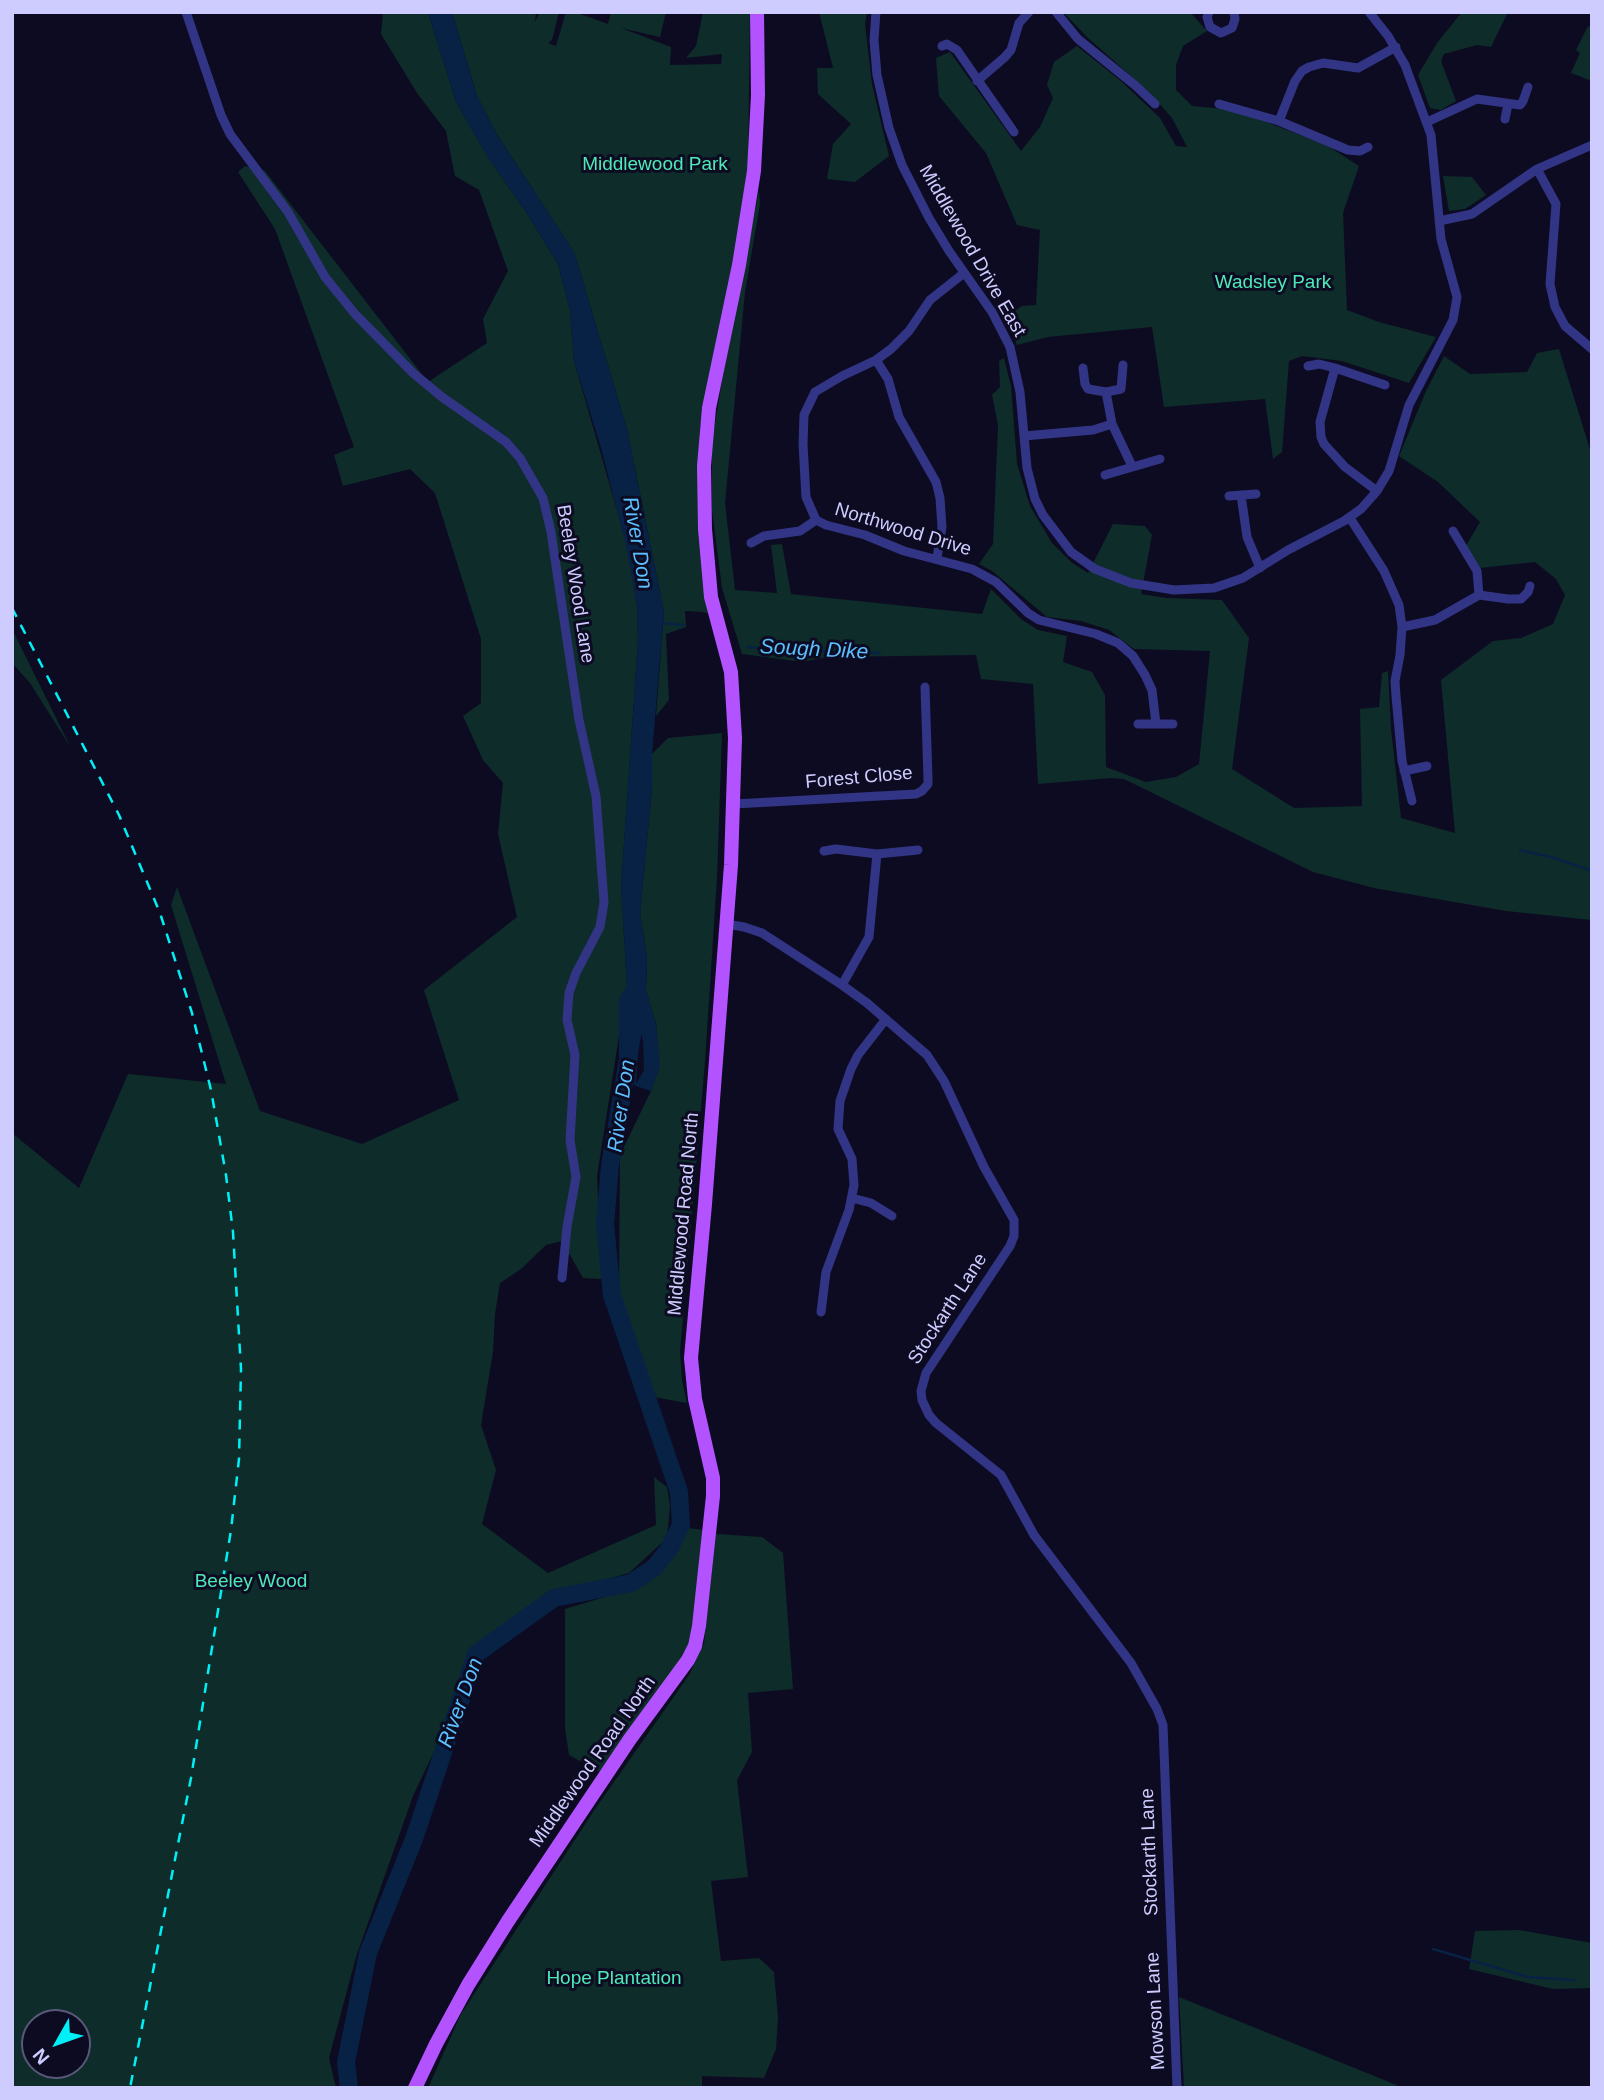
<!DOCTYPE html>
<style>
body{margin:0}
#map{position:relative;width:1604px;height:2100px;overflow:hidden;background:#0d0b22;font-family:Helvetica,sans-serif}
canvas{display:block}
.frame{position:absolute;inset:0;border:14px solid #ceccff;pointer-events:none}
.north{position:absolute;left:21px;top:2009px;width:70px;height:70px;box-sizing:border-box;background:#0d0b22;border:2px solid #5a587a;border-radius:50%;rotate:230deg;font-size:19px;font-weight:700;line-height:28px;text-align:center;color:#ceccff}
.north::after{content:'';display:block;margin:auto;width:24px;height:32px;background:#00f0f7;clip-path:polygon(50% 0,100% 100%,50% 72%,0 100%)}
</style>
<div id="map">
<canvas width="1604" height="2100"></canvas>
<div class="frame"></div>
<div class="north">N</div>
</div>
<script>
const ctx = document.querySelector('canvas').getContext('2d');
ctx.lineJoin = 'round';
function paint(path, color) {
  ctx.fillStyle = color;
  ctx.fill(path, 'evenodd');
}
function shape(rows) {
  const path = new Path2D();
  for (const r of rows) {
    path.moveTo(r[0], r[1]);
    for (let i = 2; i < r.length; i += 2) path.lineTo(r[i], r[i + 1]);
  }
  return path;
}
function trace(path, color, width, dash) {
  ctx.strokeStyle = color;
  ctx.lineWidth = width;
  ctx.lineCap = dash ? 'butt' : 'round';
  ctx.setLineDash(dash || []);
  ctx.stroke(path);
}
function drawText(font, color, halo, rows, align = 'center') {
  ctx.font = font + ' Helvetica,sans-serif';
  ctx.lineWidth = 6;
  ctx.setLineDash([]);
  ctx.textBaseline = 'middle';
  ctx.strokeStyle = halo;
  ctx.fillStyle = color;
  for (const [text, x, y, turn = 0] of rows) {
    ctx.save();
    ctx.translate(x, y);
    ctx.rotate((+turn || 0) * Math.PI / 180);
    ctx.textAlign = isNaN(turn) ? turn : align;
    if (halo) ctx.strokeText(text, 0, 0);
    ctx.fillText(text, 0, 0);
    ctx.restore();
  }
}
paint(shape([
 [383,12,428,12,456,102,489,159,526,212,558,264,570,310,574,361,627,545,637,606,638,641,621,887,627,985,597,1176,602,1279,583,1278,562,1241,546,1245,521,1269,500,1283,495,1314,493,1352,481,1425,496,1470,482,1524,548,1573,656,1525,654,1477,667,1487,670,1506,667,1538,629,1573,578,1587,501,1629,465,1686,413,1796,356,1957,329,2058,336,2088,12,2088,12,1133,79,1188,128,1074,226,1084,171,905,177,887,260,1111,362,1144,459,1100,424,990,517,917,498,834,503,783,483,760,463,716,481,703,481,639,435,493,410,469,343,486,334,455,354,447,275,229,238,172,245,166,265,171,428,382,487,343,483,319,508,271,479,190,455,176,446,131,417,93,381,34],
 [35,2023,77,2023,77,2065,35,2065],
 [452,12,536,12,535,22,540,12,559,12,552,40,548,43,556,46,566,12,575,12,608,24,611,12,666,12,660,37,621,28,671,47,670,65,721,64,722,54,686,58,696,46,703,12,750,12,748,166,737,246,700,427,699,522,711,614,703,612,685,611,686,627,666,634,669,700,656,716,664,612,627,429,574,252,496,133,477,96],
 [819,12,867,12,865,24,872,84,889,156,855,182,827,179,833,144,851,124,818,94,817,68,833,68],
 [1063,12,1190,12,1207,31,1183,46,1176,65,1176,90,1192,106,1225,109,1269,123,1328,146,1359,166,1343,213,1347,310,1379,322,1436,337,1409,383,1342,361,1302,356,1289,361,1282,452,1273,459,1265,399,1164,407,1152,327,1048,337,1017,345,1006,316,1022,306,1036,305,1040,230,1017,225,986,153,939,96,936,58,950,52,1021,151,1040,127,1053,98,1047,85,1054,62,1077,46,1121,81,1160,118,1176,146,1187,147,1172,118,1150,93,1088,38],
 [1462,12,1508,12,1491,47,1477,45,1444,54,1441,61,1456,101,1441,110,1430,108,1418,75,1437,43],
 [1588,26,1592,28,1592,81,1571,73,1580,53,1576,50],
 [1443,176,1472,177,1486,195,1465,209,1449,211],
 [759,190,760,204,745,292,725,503,735,590,777,593,771,545,782,544,791,594,982,614,991,589,1021,619,1038,630,1067,636,1063,662,1092,672,1105,695,1106,767,1146,782,1176,777,1199,764,1210,651,1134,649,1109,630,1081,621,1047,617,992,571,979,564,993,544,998,425,992,395,1000,387,999,361,1004,358,1011,386,1017,464,1030,506,1052,543,1071,562,1088,573,1113,524,1145,526,1152,535,1141,594,1167,598,1222,600,1249,638,1232,769,1294,808,1362,806,1360,709,1379,707,1382,673,1388,671,1391,729,1401,818,1455,833,1441,680,1493,641,1521,638,1553,624,1565,595,1556,579,1535,562,1480,568,1466,546,1480,522,1438,482,1399,456,1426,391,1444,356,1470,374,1527,372,1537,353,1559,349,1592,456,1592,920,1506,911,1374,888,1313,872,1124,779,1111,778,1038,784,1033,684,981,679,976,655,829,657,802,662,742,654,722,588,712,510,712,441,723,375],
 [12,629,71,748,30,683,12,663],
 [722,733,717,878,705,1062,680,1351,682,1380,687,1403,654,1397,619,1291,620,1155,651,1091,659,1067,656,1024,646,991,647,957,640,914,652,787,652,754,668,738],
 [688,1528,704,1530,691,1638,683,1656,600,1772,569,1755,565,1728,565,1609,641,1586,658,1573,678,1551],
 [716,1534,762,1537,783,1553,793,1689,748,1693,752,1752,737,1780,748,1877,711,1881,721,1961,759,1958,774,1972,778,2017,776,2049,764,2078,702,2076,702,2088,428,2088,461,2014,595,1809,689,1675,704,1643],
 [1519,1930,1592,1943,1592,1988,1553,1989,1469,1969,1475,1931],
 [1179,1997,1404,2088,1184,2088]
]), '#0e2c29');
paint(shape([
 [428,12,452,12,477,96,496,133,574,252,627,429,643,509,664,612,652,754,652,787,640,914,647,957,646,991,656,1024,660,1067,651,1091,636,1086,619,1072,619,999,627,985,621,887,638,641,637,606,626,546,601,448,574,361,570,310,558,264,526,212,489,159,456,102],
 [636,1016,643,1041,644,1070,636,1084,638,1054,633,1030]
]), '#072245');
trace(shape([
 [662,623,683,625],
 [747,647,806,651,880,653],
 [1520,850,1551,857,1592,871],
 [1433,1949,1528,1977,1574,1980]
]), '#072245', 2.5);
trace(shape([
 [349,2088,346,2062,368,1953,414,1839,476,1654,554,1598,631,1583,655,1567,669,1549,681,1525,679,1492,612,1295,605,1224,610,1166,637,1006,636,991]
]), '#072245', 18);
trace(shape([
 [186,12,221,115,230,134,288,212,325,277,355,314,413,373,442,397,506,442,520,458,543,498,551,532,579,720,596,796,604,902,600,927,576,973,569,993,567,1020,575,1055,570,1140,576,1177,567,1227,562,1278],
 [876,12,874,40,877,75,889,128,902,165,929,218,949,251,992,312,1010,347,1020,392,1027,468,1035,499,1043,515,1071,552,1095,569,1131,583,1174,590,1214,588,1243,578,1288,550,1344,521,1361,509,1377,491,1389,471,1409,405,1453,320,1457,297,1441,239,1431,135,1405,65,1388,36,1369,12],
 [1056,12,1078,39,1136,86,1155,104],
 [1209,12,1207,17,1210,27,1221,33,1232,28,1235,19,1234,12],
 [942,46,947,44,957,50,1014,132],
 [977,81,1005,57,1011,50,1019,23,1029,12],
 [1219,104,1279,121,1348,150,1360,151,1368,147],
 [1505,119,1508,104],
 [1279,121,1295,81,1302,71,1309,67,1323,63,1358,68,1396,47],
 [1427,122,1477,99,1520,105,1523,101,1528,87],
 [1537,169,1556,204,1550,284,1555,307,1565,326,1592,349],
 [1439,221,1472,214,1537,169,1592,145],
 [876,360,888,379,899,417,936,482,940,498,942,527,937,558],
 [1308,366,1319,364,1335,368,1385,385],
 [1083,368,1085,384,1088,389,1106,392,1121,389,1123,365],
 [1335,368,1320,422,1321,437,1324,444,1345,467,1377,491],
 [1106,392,1112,424,1132,466],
 [1024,436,1093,430,1112,424],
 [1105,475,1160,459],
 [1241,495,1247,537,1260,568],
 [1229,496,1256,494],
 [1350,518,1384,571,1399,605,1402,627,1400,655,1395,681,1396,696,1402,761,1412,801],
 [816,520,826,525,865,535,904,551,972,569,996,582,1028,613,1039,620,1096,634,1118,643,1133,656,1145,675,1152,690,1156,724],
 [1453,531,1477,571,1479,595],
 [751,543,764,536,800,531,816,520,806,497,803,444,804,415,815,392,842,376,876,360,891,349,909,331,930,300,964,273],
 [1402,627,1435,620,1479,595,1508,599,1521,599,1528,592,1530,586],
 [1138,724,1173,724],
 [1404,771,1427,766],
 [734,804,916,794,922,791,928,784,928,779,925,687],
 [824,851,836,849,877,854,918,850],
 [726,924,744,927,762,933,842,985,867,1003,927,1055,944,1081,984,1167,1014,1220,1014,1236,1010,1246,926,1373,921,1391,922,1400,929,1415,936,1423,1001,1475,1034,1535,1131,1663,1157,1709,1163,1725,1177,2088],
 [842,985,869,937,877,854],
 [852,1198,871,1203,892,1216],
 [821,1312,826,1272,849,1210,854,1185,852,1159,838,1129,840,1101,851,1069,858,1055,886,1019]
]), '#323585', 9);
trace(shape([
 [415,2088,436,2044,468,1985,508,1921,630,1739,688,1660,695,1646,699,1626,713,1496,713,1478,695,1399,691,1358,705,1204,731,865,735,738,731,672,711,597,705,529,704,466,709,408,739,265,754,171,758,95,757,12]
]), '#b253ff', 14);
trace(shape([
 [12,608,119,815,160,913,192,1013,211,1090,226,1175,233,1232,241,1369,239,1459,231,1530,191,1778,130,2088]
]), '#00f0f7', 2.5, [10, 9]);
drawText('19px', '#4deab7', '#0d0b22', [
 ["Middlewood Park",655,165],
 ["Wadsley Park",1273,283],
 ["Beeley Wood",251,1582],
 ["Hope Plantation",614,1979]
]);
drawText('19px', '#ceccff', '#0d0b22', [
 ["Middlewood Drive East",972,251,60],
 ["Northwood Drive",903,530,17],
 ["Beeley Wood Lane",575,584,81],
 ["Forest Close",859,778,-5],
 ["Middlewood Road North",684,1214,-85],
 ["Stockarth Lane",948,1309,-57],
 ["Middlewood Road North",593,1762,-55],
 ["Stockarth Lane",1150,1852,-92],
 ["Mowson Lane",1156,2011,-93]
]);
drawText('italic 21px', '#5abfff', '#0d0b22', [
 ["River Don",637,543,80],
 ["Sough Dike",814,650,3],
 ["River Don",622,1106,-82],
 ["River Don",461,1703,-70]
]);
</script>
